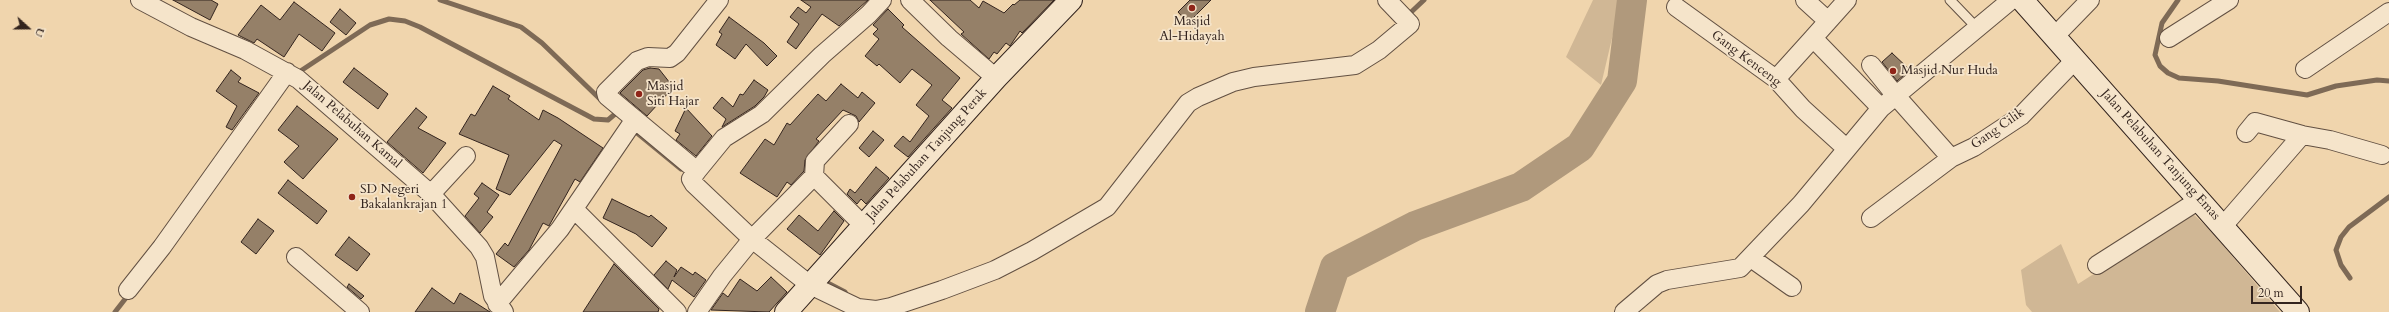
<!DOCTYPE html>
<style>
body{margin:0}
#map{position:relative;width:2389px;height:312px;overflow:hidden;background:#f0d5ad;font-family:Cardo,serif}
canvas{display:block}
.north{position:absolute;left:8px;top:8px;width:40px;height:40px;-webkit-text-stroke:3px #f5e4ca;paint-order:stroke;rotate:111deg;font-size:11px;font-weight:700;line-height:16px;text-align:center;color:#33241e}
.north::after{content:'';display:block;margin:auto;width:14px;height:18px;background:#33241e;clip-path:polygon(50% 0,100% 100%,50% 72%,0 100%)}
.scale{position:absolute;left:2251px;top:286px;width:51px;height:18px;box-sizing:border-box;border:2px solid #33241e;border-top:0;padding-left:5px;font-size:12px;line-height:14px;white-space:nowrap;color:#33241e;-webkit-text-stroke:3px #f5e4ca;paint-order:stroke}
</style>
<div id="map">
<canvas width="2389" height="312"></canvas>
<div class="north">U</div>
<div class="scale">20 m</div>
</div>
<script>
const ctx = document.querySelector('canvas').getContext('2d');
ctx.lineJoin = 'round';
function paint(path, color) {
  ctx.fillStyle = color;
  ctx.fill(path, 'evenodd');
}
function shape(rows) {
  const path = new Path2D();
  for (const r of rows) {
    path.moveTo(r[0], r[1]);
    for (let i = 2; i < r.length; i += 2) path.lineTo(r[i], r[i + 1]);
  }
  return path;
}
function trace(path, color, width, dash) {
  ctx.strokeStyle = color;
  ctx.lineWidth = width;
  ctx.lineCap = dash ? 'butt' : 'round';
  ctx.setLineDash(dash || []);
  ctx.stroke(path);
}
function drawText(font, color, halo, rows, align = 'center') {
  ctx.font = font + ' Cardo,serif';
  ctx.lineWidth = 3.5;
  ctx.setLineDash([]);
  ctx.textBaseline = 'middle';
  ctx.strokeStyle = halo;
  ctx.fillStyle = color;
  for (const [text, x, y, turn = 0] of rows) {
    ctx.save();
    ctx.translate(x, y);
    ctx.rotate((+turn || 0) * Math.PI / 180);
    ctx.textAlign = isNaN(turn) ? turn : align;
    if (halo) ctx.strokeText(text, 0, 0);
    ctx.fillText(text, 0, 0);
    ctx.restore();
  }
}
paint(shape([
 [1593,0,1621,0,1601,85,1566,57],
 [2191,212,2209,229,2280,312,2032,312,2026,305,2021,270,2061,244,2078,284]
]), '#d0b795');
trace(shape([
 [440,0,521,27,542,43,602,101],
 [2178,0,2162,23,2155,55,2160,66,2168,73,2179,78,2218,81,2307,95,2336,86,2377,80,2389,81],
 [1407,16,1424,0],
 [299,72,370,25,389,19,405,21,420,27,594,119,608,120,615,114],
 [631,128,681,169],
 [2350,278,2341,265,2336,250,2341,237,2349,227,2389,197],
 [822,280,845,292],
 [115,312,129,294]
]), '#7e6a56', 5);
trace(shape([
 [1320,312,1335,267,1415,226,1521,187,1580,147,1622,81,1632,0]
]), '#b0997c', 30);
const building = shape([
 [173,0,211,0,218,4,210,20,173,0],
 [801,0,868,0,839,26,822,14,796,49,787,42,799,24,790,17,798,7,806,13,811,7,801,0],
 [930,0,970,0,979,8,983,1,1004,13,1013,4,1014,5,1020,0,1054,0,1022,33,1020,31,1010,46,1006,43,997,54,994,52,989,59,961,34,964,32,930,0],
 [1190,0,1211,0,1188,23,1178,12,1190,0],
 [294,2,335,33,322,51,299,34,284,57,257,39,254,43,238,35,261,5,280,20,294,2],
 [340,9,356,23,346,35,330,22,340,9],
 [888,9,904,25,902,27,960,78,942,100,952,108,908,157,894,146,903,136,910,142,929,116,916,105,932,85,912,69,900,83,879,64,877,66,865,56,879,39,873,34,878,29,873,25,888,9],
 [729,17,764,43,777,56,767,66,746,44,735,59,716,45,722,34,719,32,729,17],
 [1892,53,1910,70,1897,81,1882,62,1892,53],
 [354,68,388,94,378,109,343,82,354,68],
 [650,68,659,69,670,83,666,88,670,91,647,116,620,93,643,70,650,68],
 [231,70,241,78,238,82,259,93,232,130,226,127,237,106,216,91,231,70],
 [754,80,768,90,764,97,755,106,722,127,726,119,713,108,722,97,733,107,740,94,743,95,754,80],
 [841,84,858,98,862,92,875,103,859,122,856,116,843,110,816,139,819,141,805,160,804,171,791,185,787,182,777,197,740,173,765,139,774,145,787,123,790,125,818,94,826,101,841,84],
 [493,86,510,96,508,99,539,120,543,110,558,118,603,148,580,182,575,179,550,224,549,226,543,223,529,250,514,267,496,254,505,243,508,246,562,145,554,140,510,195,496,189,509,155,459,134,471,114,475,116,493,86],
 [297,106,338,139,303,179,284,162,299,146,278,130,297,106],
 [416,108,427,117,418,128,446,143,423,173,387,142,416,108],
 [686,108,712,136,696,156,676,140,680,134,675,131,686,108],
 [873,131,884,140,869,157,859,148,873,131],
 [876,167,889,178,866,204,861,199,857,204,847,194,850,189,855,193,876,167],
 [288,180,327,211,317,224,278,193,288,180],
 [482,183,499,195,487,212,493,217,480,233,465,216,479,198,474,194,482,183],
 [612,199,649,217,651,215,667,228,652,247,636,234,603,218,612,199],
 [834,211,844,221,820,255,787,229,799,215,818,231,834,211],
 [258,219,274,231,256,254,241,242,258,219],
 [349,237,370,254,357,271,335,255,349,237],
 [666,261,677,270,674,277,681,267,693,275,695,272,706,280,694,297,672,280,668,289,654,275,666,261],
 [614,264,659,309,658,312,583,312,614,264],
 [771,277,787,292,769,312,711,310,723,293,728,297,740,279,757,291,771,277],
 [349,284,364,296,361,299,347,287,349,284],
 [432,288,454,304,460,293,490,312,415,312,432,288]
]);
paint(building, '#958068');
trace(building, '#33241e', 1);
const lane = shape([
 [1950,0,1977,28]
]);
const street = shape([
 [140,0,191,27,245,50,298,79,431,194,479,247,485,257,493,296,504,312],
 [719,0,677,53,670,58,648,57,637,61,606,92,607,96,697,171,691,179,694,184,752,239,810,285,858,308,876,310,891,307,942,290,995,270,1032,251,1107,207,1188,103,1198,97,1233,82,1254,77,1355,65,1379,50,1410,24,1387,0],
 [910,0,949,38,996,78],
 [1805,0,1828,21],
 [1847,0,1813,38,1881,108],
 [1676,7,1776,79,1803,109,1847,149],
 [2054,37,2090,0],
 [2169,38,2229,0],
 [1871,65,1896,96,1951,158,1871,218],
 [2305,69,2389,12],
 [1776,79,1813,38],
 [849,124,815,161,814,176,864,226],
 [2246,133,2255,122,2302,135],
 [1951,158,1974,147,2021,116,2075,60],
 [697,171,724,138,762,114,822,55,869,14,882,0],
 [431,194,466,156],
 [574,209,677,312],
 [2223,226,2302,135,2330,140,2382,155],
 [296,257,360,312],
 [1751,258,1792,287],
 [2097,265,2199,200],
 [128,290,162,247,287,72],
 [497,304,560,229,635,119],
 [697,312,722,276,753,238,814,176],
 [1624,312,1657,284,1667,280,1740,268,1801,204,1881,108,2011,0]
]);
const secondary = shape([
 [2022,0,2298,312],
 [786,312,996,78,1071,0]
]);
trace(lane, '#625042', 11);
trace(street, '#625042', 20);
trace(secondary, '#33241e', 24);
trace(lane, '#f5e4ca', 9);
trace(street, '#f5e4ca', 18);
trace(secondary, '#f5e4ca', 22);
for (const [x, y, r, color] of [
 [1192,8,4,"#8f2418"],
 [1893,71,4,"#8f2418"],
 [639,94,4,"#8f2418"],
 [352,197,4,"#8f2418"]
]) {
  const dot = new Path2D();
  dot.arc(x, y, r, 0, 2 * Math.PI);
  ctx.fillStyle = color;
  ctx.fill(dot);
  trace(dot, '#f5e4ca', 1.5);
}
drawText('13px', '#33241e', '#f5e4ca', [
 ["Masjid",1192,22,"center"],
 ["Al-Hidayah",1192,37,"center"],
 ["Masjid Nur Huda",1901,71],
 ["Masjid",647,87],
 ["Siti Hajar",647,102],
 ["SD Negeri",360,190],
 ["Bakalankrajan 1",360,205]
], 'left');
drawText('13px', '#33241e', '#f5e4ca', [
 ["Gang Kenceng",1746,59,37],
 ["Jalan Pelabuhan Kamal",352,125,41],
 ["Gang Cilik",1998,129,-35],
 ["Jalan Pelabuhan Tanjung Perak",927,155,-48],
 ["Jalan Pelabuhan Tanjung Emas",2160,155,48]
]);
</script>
